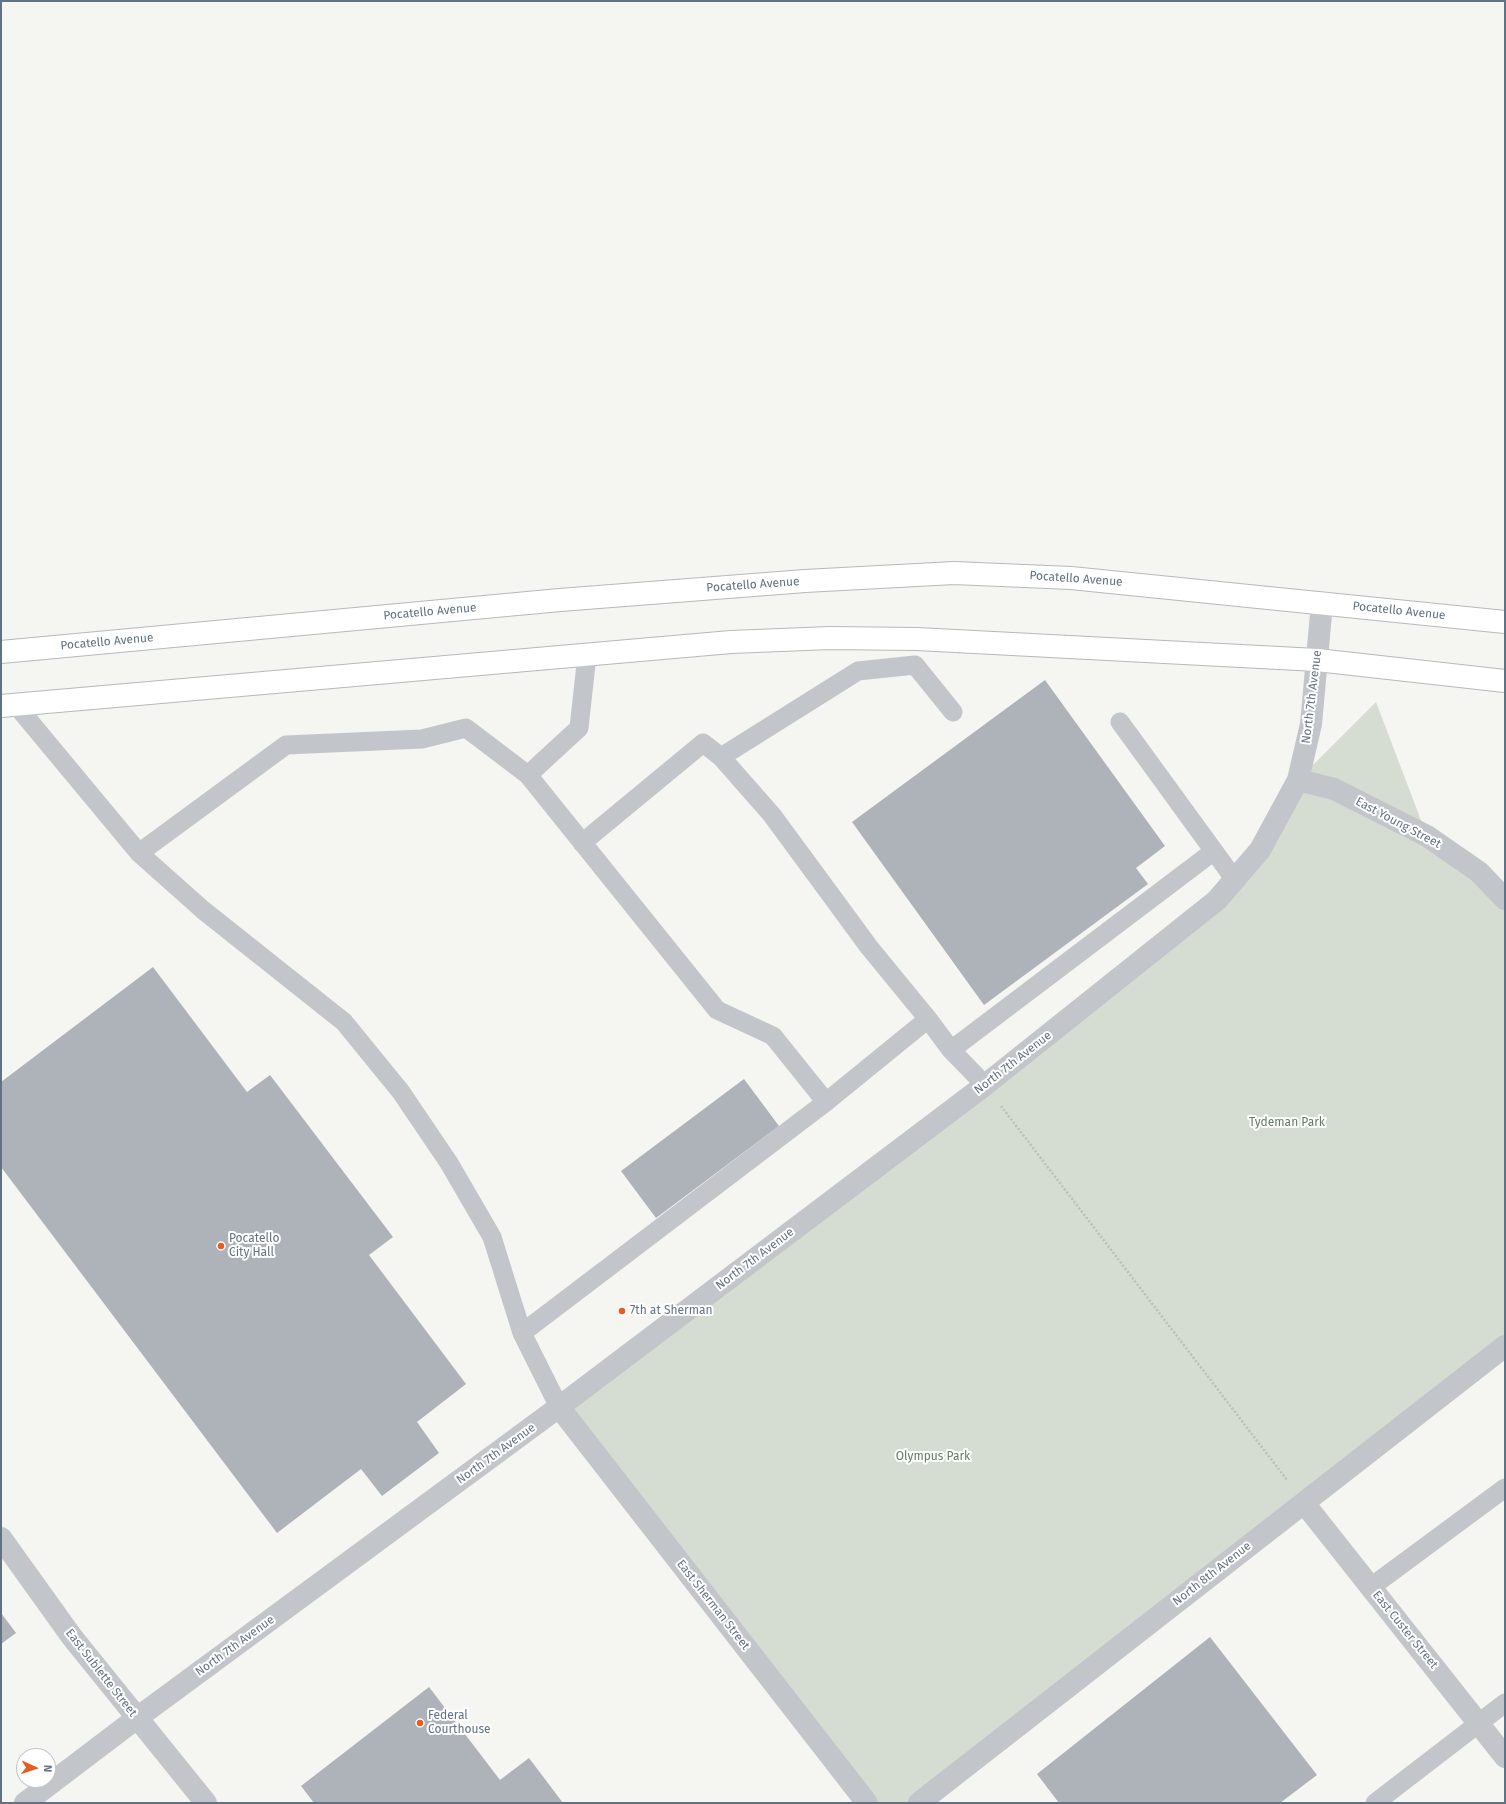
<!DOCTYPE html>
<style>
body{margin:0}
#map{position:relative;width:1506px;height:1804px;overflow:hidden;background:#f5f5f1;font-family:"Fira Sans",sans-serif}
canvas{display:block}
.frame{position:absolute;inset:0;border:2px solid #637283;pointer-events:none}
.north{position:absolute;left:16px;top:1748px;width:40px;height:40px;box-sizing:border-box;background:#fff;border:1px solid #c1c7cd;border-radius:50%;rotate:93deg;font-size:11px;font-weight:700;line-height:16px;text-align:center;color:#637283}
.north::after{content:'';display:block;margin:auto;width:14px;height:18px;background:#e75d1f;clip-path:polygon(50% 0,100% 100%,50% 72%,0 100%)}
</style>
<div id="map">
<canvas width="1506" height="1804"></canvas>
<div class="frame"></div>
<div class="north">N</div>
</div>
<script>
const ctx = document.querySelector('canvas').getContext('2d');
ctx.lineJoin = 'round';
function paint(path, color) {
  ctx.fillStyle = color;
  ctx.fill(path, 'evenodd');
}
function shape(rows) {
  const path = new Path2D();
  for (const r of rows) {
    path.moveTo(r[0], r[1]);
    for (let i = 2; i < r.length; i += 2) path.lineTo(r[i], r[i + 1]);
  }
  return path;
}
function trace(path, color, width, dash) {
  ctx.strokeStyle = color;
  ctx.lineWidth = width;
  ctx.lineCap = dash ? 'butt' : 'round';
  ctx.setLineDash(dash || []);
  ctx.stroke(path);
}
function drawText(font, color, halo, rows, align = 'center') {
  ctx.font = font + ' "Fira Sans",sans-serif';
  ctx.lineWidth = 4;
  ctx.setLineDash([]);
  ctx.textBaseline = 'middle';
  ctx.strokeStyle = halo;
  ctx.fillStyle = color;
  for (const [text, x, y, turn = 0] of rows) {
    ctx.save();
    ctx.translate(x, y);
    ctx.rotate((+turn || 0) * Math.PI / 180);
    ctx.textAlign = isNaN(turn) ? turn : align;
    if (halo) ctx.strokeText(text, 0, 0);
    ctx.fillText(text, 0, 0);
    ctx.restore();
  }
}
paint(shape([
 [1376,702,1427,836,1505,899,1505,1346,919,1803,867,1803,559,1407,1217,900,1298,780]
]), '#d5dcd2');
paint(shape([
 [1045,680,1165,846,1136,868,1148,884,984,1005,852,822],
 [153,967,247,1092,270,1075,393,1237,369,1255,466,1384,417,1422,439,1453,382,1496,361,1469,277,1533,1,1167,1,1082],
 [744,1079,779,1126,656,1218,621,1171],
 [1,1613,16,1633,1,1644],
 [1210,1637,1317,1775,1280,1803,1059,1803,1037,1774],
 [429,1687,500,1780,529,1758,563,1803,314,1803,301,1786]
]), '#adb3b9');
const primary = shape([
 [1,652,560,600,805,581,954,573,1071,578,1505,622],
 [1,706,731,642,830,638,917,639,1317,660,1505,681]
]);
trace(primary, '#b5b9bd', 24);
trace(shape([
 [1001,1106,1287,1480]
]), '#bcbec0', 2.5, [2, 2]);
trace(shape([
 [16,705,139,853,203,910,344,1022,401,1092,449,1163,492,1237,522,1333,559,1407],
 [1120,722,1235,880],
 [721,757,858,671,915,665,953,712],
 [528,775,579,728,587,655],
 [139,853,286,745,422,739,466,728,528,775,717,1010,773,1036,826,1102],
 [928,1019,951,1050,985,1085],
 [951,1050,1214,851],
 [522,1333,826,1102,928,1019,869,947,772,815,721,757,703,743,582,843],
 [1371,1587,1505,1488],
 [1375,1803,1505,1703]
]), '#c2c5c9', 19);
trace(shape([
 [1298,780,1334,789,1427,836,1479,872,1505,899],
 [559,1407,867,1803],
 [1304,1503,1505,1757],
 [1,1538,72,1637,206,1803],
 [25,1803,137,1718,559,1407,985,1085,1217,900,1260,850,1298,780,1311,724,1322,603],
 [919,1803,1505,1346]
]), '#c2c5c9', 22);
trace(primary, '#fff', 22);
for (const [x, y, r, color] of [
 [221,1246,4,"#e75d1f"],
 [622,1311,4,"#e75d1f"],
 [420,1723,4,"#e75d1f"]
]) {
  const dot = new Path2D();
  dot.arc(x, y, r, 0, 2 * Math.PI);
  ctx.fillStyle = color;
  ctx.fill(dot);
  trace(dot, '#fff', 1.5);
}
drawText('12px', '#637283', '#fff', [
 ["Pocatello Avenue",1076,579,4],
 ["Pocatello Avenue",753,585,-4],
 ["Pocatello Avenue",1399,611,6],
 ["Pocatello Avenue",430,612,-5],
 ["Pocatello Avenue",107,642,-5],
 ["North 7th Avenue",1312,697,-83],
 ["East Young Street",1398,823,28],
 ["North 7th Avenue",1013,1063,-38],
 ["North 7th Avenue",755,1259,-37],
 ["North 7th Avenue",496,1454,-36],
 ["North 8th Avenue",1212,1574,-38],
 ["East Sherman Street",713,1605,52],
 ["East Custer Street",1405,1630,51],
 ["North 7th Avenue",235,1646,-36],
 ["East Sublette Street",101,1673,52]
]);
drawText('12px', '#657a62', '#fff', [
 ["Tydeman Park",1287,1123],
 ["Olympus Park",933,1457]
]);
drawText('12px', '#637283', '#fff', [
 ["Pocatello",229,1239],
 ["City Hall",229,1253],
 ["7th at Sherman",630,1311],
 ["Federal",428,1716],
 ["Courthouse",428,1730]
], 'left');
</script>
